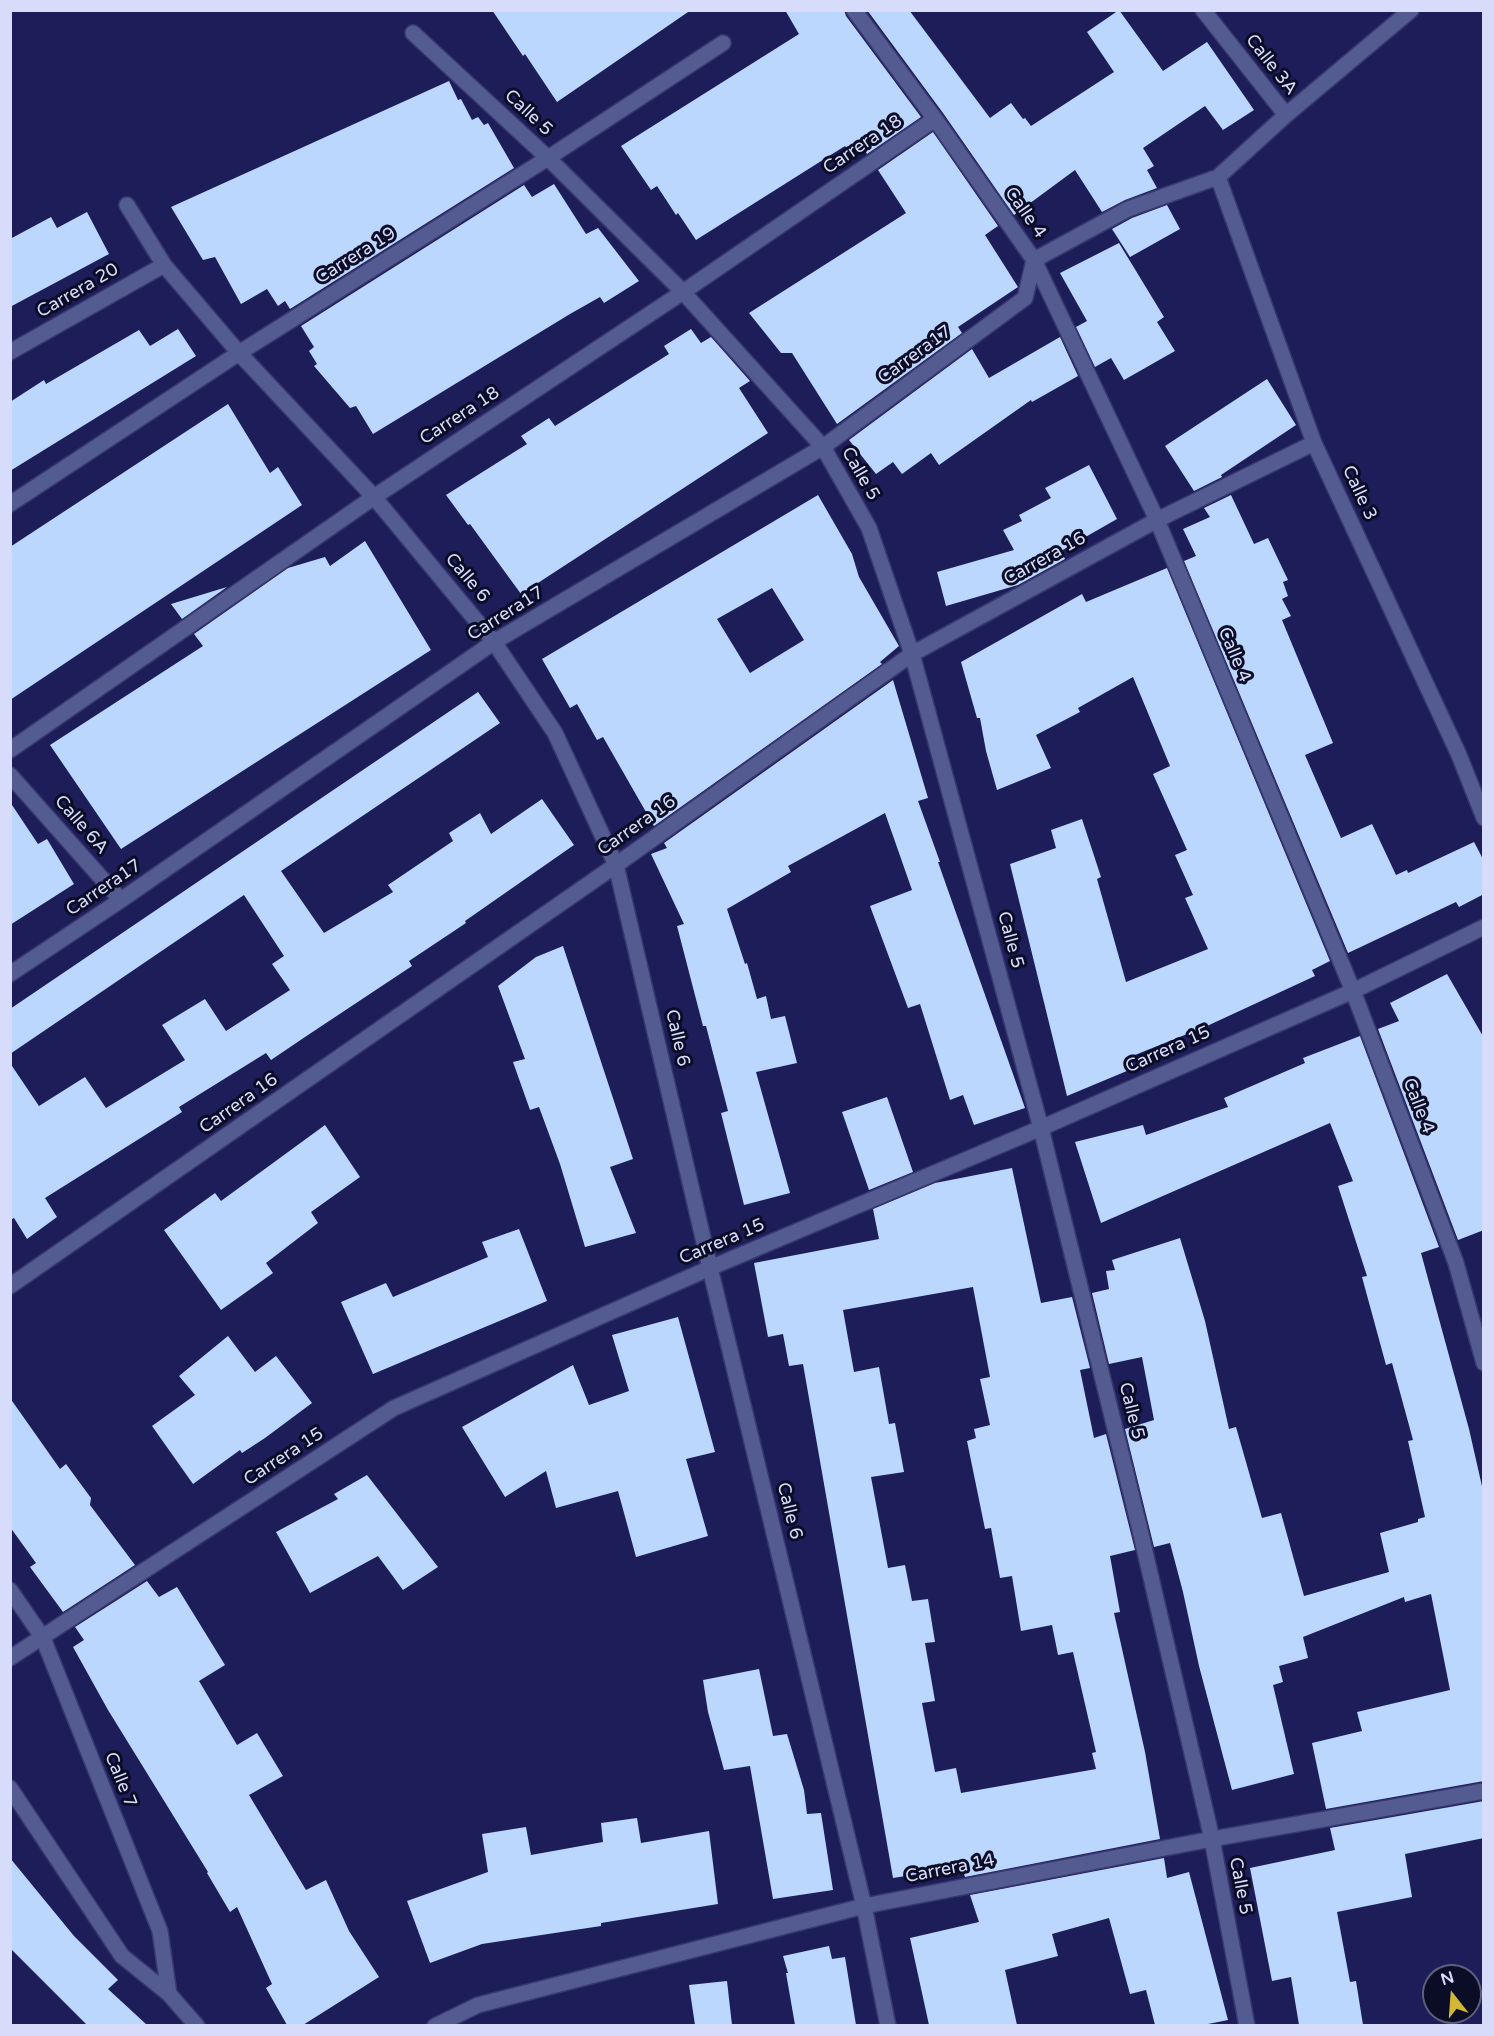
<!DOCTYPE html>
<style>
body{margin:0}
#map{position:relative;width:1494px;height:2036px;overflow:hidden;background:#1d1d59;font-family:"Varela Round",sans-serif}
canvas{display:block}
.frame{position:absolute;inset:0;border:12px solid #d6dcfa;pointer-events:none}
.north{position:absolute;left:1422px;top:1964px;width:60px;height:60px;box-sizing:border-box;background:#0b0d27;border:2px solid #5c607b;border-radius:50%;rotate:343deg;font-size:16px;font-weight:700;line-height:24px;text-align:center;color:#d6dcfa}
.north::after{content:'';display:block;margin:auto;width:21px;height:27px;background:#d2b736;clip-path:polygon(50% 0,100% 100%,50% 72%,0 100%)}
</style>
<div id="map">
<canvas width="1494" height="2036"></canvas>
<div class="frame"></div>
<div class="north">N</div>
</div>
<script>
const ctx = document.querySelector('canvas').getContext('2d');
ctx.lineJoin = 'round';
function paint(path, color) {
  ctx.fillStyle = color;
  ctx.fill(path, 'evenodd');
}
function shape(rows) {
  const path = new Path2D();
  for (const r of rows) {
    path.moveTo(r[0], r[1]);
    for (let i = 2; i < r.length; i += 2) path.lineTo(r[i], r[i + 1]);
  }
  return path;
}
function trace(path, color, width, dash) {
  ctx.strokeStyle = color;
  ctx.lineWidth = width;
  ctx.lineCap = dash ? 'butt' : 'round';
  ctx.setLineDash(dash || []);
  ctx.stroke(path);
}
function drawText(font, color, halo, rows, align = 'center') {
  ctx.font = font + ' "Varela Round",sans-serif';
  ctx.lineWidth = 6;
  ctx.setLineDash([]);
  ctx.textBaseline = 'middle';
  ctx.strokeStyle = halo;
  ctx.fillStyle = color;
  for (const [text, x, y, turn = 0] of rows) {
    ctx.save();
    ctx.translate(x, y);
    ctx.rotate((+turn || 0) * Math.PI / 180);
    ctx.textAlign = isNaN(turn) ? turn : align;
    if (halo) ctx.strokeText(text, 0, 0);
    ctx.fillText(text, 0, 0);
    ctx.restore();
  }
}
paint(shape([
 [492,10,691,10,557,102,525,54,523,56],
 [785,10,844,10,846,16,921,117,867,154,861,144,849,151,845,146,696,240,678,213,676,215,657,186,651,190,621,146,799,34],
 [867,10,909,10,990,118,1011,103,1023,119,1025,118,1031,126,1114,72,1087,32,1119,10,1163,71,1207,42,1254,110,1223,130,1205,106,1143,148,1154,166,1147,170,1157,188,1125,200,1102,212,1075,170,1014,215,943,113],
 [449,81,458,100,461,99,472,120,478,117,484,125,488,123,514,168,290,309,285,301,278,306,267,289,241,304,215,257,203,260,171,207],
 [933,132,998,226,985,235,1018,287,958,327,962,333,837,424,792,353,781,353,749,313,906,213,878,170],
 [554,184,586,234,598,228,639,281,604,303,600,297,570,314,373,434,356,406,350,408,314,366,317,364,309,351,314,347,301,326,524,185,532,197],
 [1167,205,1180,229,1130,257,1112,229,1132,218],
 [87,212,109,254,10,307,10,239,51,217,57,228],
 [1119,243,1164,317,1157,322,1175,351,1124,380,1111,358,1095,367,1076,327,1087,321,1060,273],
 [178,329,196,356,10,471,10,402,44,380,46,384,139,330,150,346],
 [691,329,701,343,711,337,750,381,739,388,768,433,521,594,470,524,468,525,446,495,527,444,521,436,549,418,555,426,669,354,664,346],
 [1060,337,1078,376,1032,402,1031,400,939,465,931,453,902,474,893,462,876,474,849,440,972,349,989,378],
 [1267,379,1296,425,1221,475,1222,477,1194,491,1165,446],
 [228,404,270,473,278,467,302,505,10,700,10,547],
 [1089,465,1117,519,1061,551,1065,559,1018,585,946,606,937,572,1014,550,1003,530,1022,521,1019,515,1051,498,1045,488],
 [818,495,852,554,859,577,899,646,880,662,882,664,654,826,603,737,597,740,577,704,570,708,542,659],
 [772,588,804,640,750,673,717,619],
 [1231,495,1254,544,1268,538,1288,580,1283,582,1288,596,1282,599,1291,616,1282,620,1333,743,1305,755,1341,838,1372,824,1396,875,1407,870,1408,873,1474,842,1484,861,1484,894,1459,907,1456,902,1348,953,1184,561,1196,556,1183,529,1210,517,1204,508],
 [365,541,431,650,121,849,50,745,203,646,194,634,288,568,325,557,330,566],
 [1167,568,1330,961,1312,970,1315,976,1207,1026,1130,1057,1134,1068,1067,1096,1010,864,1056,848,1051,830,1082,819,1101,877,1097,879,1126,982,1208,949,1185,898,1193,895,1175,855,1187,850,1153,774,1170,766,1133,677,1078,708,1080,712,1036,735,1051,768,997,790,986,751,980,718,977,718,961,662,1082,594,1086,602],
 [227,587,182,619,171,604],
 [893,680,928,798,918,801,940,862,938,862,1025,1108,974,1125,963,1095,950,1100,920,1004,908,1008,870,906,912,890,885,813,788,866,791,872,727,909,745,964,747,963,757,999,766,996,771,1019,785,1016,797,1063,756,1072,790,1193,744,1205,721,1113,728,1111,706,1026,703,1026,677,926,684,924,651,854,667,848,664,843],
 [478,692,500,723,281,871,324,933,393,892,388,885,453,841,449,833,480,813,491,834,542,799,574,845,465,921,466,923,409,961,412,966,308,1035,271,1060,266,1053,179,1107,182,1112,45,1198,57,1217,27,1239,14,1218,10,1220,10,1063,39,1106,85,1077,106,1108,185,1060,162,1025,205,999,226,1031,290,990,272,964,284,956,244,895,10,1054,10,1009],
 [10,802,38,844,47,839,74,884,10,925],
 [563,946,633,1159,610,1167,636,1233,585,1247,560,1164,539,1107,530,1110,513,1062,525,1059,498,986,536,957],
 [1447,974,1484,1038,1484,1230,1458,1240,1378,1029,1399,1021,1390,1003],
 [1360,1036,1439,1247,1421,1253,1469,1429,1484,1495,1484,1781,1326,1809,1312,1743,1362,1731,1357,1712,1450,1690,1431,1594,1405,1602,1404,1597,1303,1637,1308,1658,1279,1666,1283,1682,1273,1685,1294,1774,1232,1790,1199,1666,1183,1592,1170,1543,1154,1547,1125,1429,1154,1420,1142,1357,1109,1364,1092,1293,1109,1289,1106,1271,1115,1270,1112,1260,1180,1238,1205,1321,1229,1429,1236,1427,1262,1518,1281,1513,1304,1596,1389,1572,1380,1533,1418,1522,1418,1519,1425,1517,1408,1441,1413,1440,1392,1363,1386,1365,1362,1277,1367,1276,1338,1186,1353,1181,1330,1123,1101,1223,1075,1142,1143,1125,1146,1135,1228,1107,1224,1098,1305,1063,1303,1058],
 [887,1097,913,1172,869,1190,842,1112],
 [325,1125,360,1177,311,1212,318,1223,266,1263,273,1273,221,1310,164,1230,215,1193,221,1201],
 [1012,1168,1041,1303,1072,1297,1090,1368,1080,1370,1094,1438,1106,1434,1135,1550,1110,1556,1120,1612,1114,1613,1145,1752,1160,1839,965,1877,962,1867,893,1878,803,1364,789,1366,783,1334,768,1337,754,1263,879,1239,873,1209,935,1183],
 [973,1287,990,1377,980,1379,990,1425,974,1429,976,1438,967,1441,985,1529,991,1528,1000,1578,1012,1576,1021,1631,1052,1625,1058,1655,1073,1652,1096,1752,1092,1753,1096,1769,961,1793,956,1768,935,1772,922,1703,935,1701,925,1643,935,1642,928,1599,912,1601,905,1565,888,1568,871,1477,904,1472,895,1423,889,1424,879,1367,854,1372,843,1310],
 [519,1229,547,1301,373,1374,341,1302,386,1283,393,1297,488,1257,482,1242],
 [678,1317,715,1452,686,1459,708,1536,636,1557,618,1491,556,1508,546,1471,505,1497,462,1427,573,1365,589,1405,629,1391,612,1335],
 [228,1336,255,1372,276,1356,312,1403,265,1438,242,1453,240,1450,193,1484,152,1426,195,1395,179,1376],
 [10,1398,60,1469,66,1464,91,1498,90,1505,135,1565,63,1612,30,1567,36,1563,10,1527],
 [367,1475,438,1567,403,1590,378,1556,310,1593,276,1532,338,1499,334,1494],
 [147,1581,159,1597,177,1587,225,1665,199,1681,237,1745,257,1733,283,1776,249,1795,306,1890,326,1880,349,1931,379,1977,303,2025,287,2025,266,1988,272,1984,237,1907,230,1912,207,1873,208,1872,108,1710,73,1647,84,1640,75,1627],
 [759,1669,773,1736,787,1734,804,1790,807,1814,821,1813,833,1890,773,1899,750,1766,724,1770,708,1712,703,1680],
 [1484,1801,1484,1838,1405,1854,1412,1897,1337,1912,1350,1982,1356,1981,1363,2025,1299,2025,1291,1977,1272,1981,1250,1868,1335,1850,1330,1828],
 [637,1818,641,1843,709,1831,718,1904,601,1923,601,1926,482,1944,430,1963,407,1901,488,1872,482,1834,526,1827,531,1855,603,1842,601,1823],
 [10,1858,74,1936,118,1980,108,1989,147,2025,87,2025,10,1948],
 [1164,1858,1167,1878,1189,1872,1228,2020,1203,2025,1155,2025,1146,1990,1130,1994,1109,1918,1052,1934,1058,1956,1005,1970,1017,2025,929,2025,910,1938,979,1922,970,1895],
 [829,1946,832,1959,845,1957,856,2025,795,2025,786,1973,788,1973,783,1956],
 [727,1981,732,2025,695,2025,689,1985]
]), '#bbd7fe');
const minor = shape([
 [854,10,935,119,1034,260,1157,520,1353,991,1456,1263,1484,1363],
 [1203,10,1286,115],
 [413,33,548,158,683,292,823,447,869,528,912,654,1041,1128,1139,1526,1212,1839,1247,2026],
 [1218,177,1314,443,1459,755,1484,818],
 [127,205,164,265,239,353,374,497,494,642,555,733,616,865,710,1268,864,1906,888,2026],
 [10,352,164,265],
 [10,504,239,353,548,158,723,43],
 [10,750,374,497,683,292,935,119],
 [10,775,121,900],
 [10,974,121,900,494,642,823,447,1025,298,1034,260,1128,209,1218,177,1286,115,1411,10],
 [10,1286,616,865,912,654,1157,520,1314,443],
 [10,1590,43,1638,160,1931,169,1994],
 [10,1658,394,1408,710,1268,1041,1128,1353,991,1484,927],
 [10,1788,122,1956,169,1994,197,2026],
 [435,2026,478,2005,864,1906,1212,1839,1484,1791]
]);
trace(minor, '#373870', 18);
trace(minor, '#545b90', 15);
drawText('18px', '#d6dcfa', '#0b0d27', [
 ["Calle 3A",1271,65,52],
 ["Calle 5",528,113,43],
 ["Carrera 18",863,145,-34],
 ["Calle 4",1025,213,55],
 ["Carrera 19",356,256,-32],
 ["Carrera 20",78,291,-30],
 ["Carrera17",915,355,-36],
 ["Carrera 18",460,416,-33],
 ["Calle 5",860,474,60],
 ["Calle 3",1359,493,65],
 ["Carrera 16",1045,559,-29],
 ["Calle 6",467,578,50],
 ["Carrera17",506,614,-32],
 ["Calle 4",1234,655,67],
 ["Calle 6A",81,825,49],
 ["Carrera 16",637,826,-35],
 ["Carrera17",104,888,-34],
 ["Calle 5",1010,940,75],
 ["Calle 6",677,1038,77],
 ["Carrera 15",1168,1050,-24],
 ["Carrera 16",239,1104,-35],
 ["Calle 4",1418,1106,69],
 ["Carrera 15",722,1242,-23],
 ["Calle 5",1131,1411,76],
 ["Carrera 15",284,1457,-33],
 ["Calle 6",789,1511,76],
 ["Calle 7",120,1780,68],
 ["Carrera 14",950,1869,-11],
 ["Calle 5",1240,1886,79]
]);
</script>
